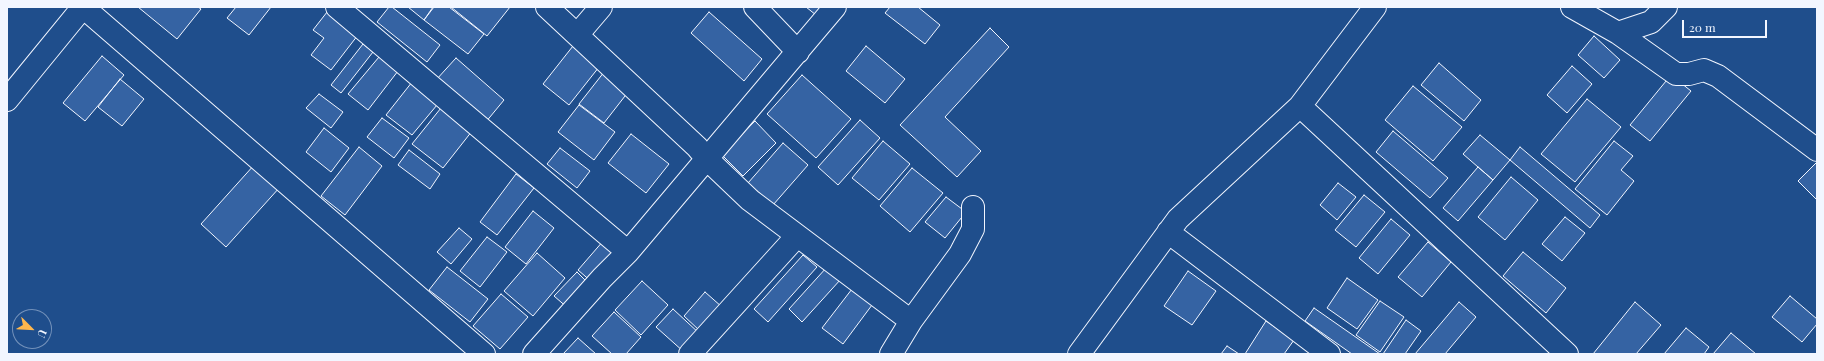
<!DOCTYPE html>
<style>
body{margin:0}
#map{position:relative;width:1824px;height:361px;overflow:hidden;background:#1f4e8c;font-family:"Playfair Display",serif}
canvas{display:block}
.frame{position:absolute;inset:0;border:8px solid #f2f6ff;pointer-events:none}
.north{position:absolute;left:12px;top:309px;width:40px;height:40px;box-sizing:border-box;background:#1f4e8c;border:1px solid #7391ba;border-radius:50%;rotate:114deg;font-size:11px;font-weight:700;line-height:16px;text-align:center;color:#f2f6ff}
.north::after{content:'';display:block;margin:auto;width:14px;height:18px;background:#ffb74d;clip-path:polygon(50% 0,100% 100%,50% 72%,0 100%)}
.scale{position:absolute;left:1682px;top:20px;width:85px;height:18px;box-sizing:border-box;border:2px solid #f2f6ff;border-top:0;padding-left:5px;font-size:12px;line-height:14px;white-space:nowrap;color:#f2f6ff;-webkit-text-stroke:3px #1f4e8c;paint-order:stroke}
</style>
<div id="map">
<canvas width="1824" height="361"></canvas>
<div class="frame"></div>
<div class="north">U</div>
<div class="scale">20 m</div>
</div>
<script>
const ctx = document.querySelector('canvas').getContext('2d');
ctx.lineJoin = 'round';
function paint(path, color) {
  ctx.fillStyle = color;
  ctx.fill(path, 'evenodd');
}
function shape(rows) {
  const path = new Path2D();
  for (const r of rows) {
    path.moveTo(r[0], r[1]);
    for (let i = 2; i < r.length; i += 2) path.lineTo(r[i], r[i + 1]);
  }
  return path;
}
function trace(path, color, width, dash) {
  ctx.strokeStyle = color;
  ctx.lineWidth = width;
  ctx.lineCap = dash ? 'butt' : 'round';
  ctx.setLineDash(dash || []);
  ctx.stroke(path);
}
const building = shape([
 [138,7,198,7,201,9,177,39,138,7],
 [236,7,271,7,249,35,227,18,236,7],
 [331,7,361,31,331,70,311,55,324,38,313,30,331,7],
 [389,7,392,7,440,45,427,62,377,22,389,7],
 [408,7,433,7,424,20,408,7],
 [434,7,449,7,484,34,468,54,424,20,434,7],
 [451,7,510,7,487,36,451,7],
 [806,7,823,7,816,15,806,7],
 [890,7,918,7,940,25,925,44,885,13,890,7],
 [709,12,762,59,744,81,691,33,709,12],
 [990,28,1009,47,945,117,981,151,957,177,900,125,990,28],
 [1594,36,1620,60,1604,78,1578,55,1594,36],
 [363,44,373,52,341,93,331,85,363,44],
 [573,46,599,67,569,105,543,84,573,46],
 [866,46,905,79,885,103,846,71,866,46],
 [102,56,124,75,85,121,63,103,102,56],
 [379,57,398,71,368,110,348,94,379,57],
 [456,58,504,100,485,123,436,80,456,58],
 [1439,63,1481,100,1464,121,1421,85,1439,63],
 [1572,66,1592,84,1567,113,1547,95,1572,66],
 [608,67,632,87,604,123,579,104,608,67],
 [802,75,851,119,816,158,767,114,802,75],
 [1671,75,1691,91,1650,141,1630,125,1671,75],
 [416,77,442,99,412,135,386,115,416,77],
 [120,79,144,99,122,126,98,107,120,79],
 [1413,86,1462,127,1433,161,1385,120,1413,86],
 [319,94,343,112,331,128,306,108,319,94],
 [1587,99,1621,127,1575,182,1541,154,1587,99],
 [445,103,476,126,443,168,412,144,445,103],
 [579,105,615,132,594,160,558,132,579,105],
 [382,118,409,138,394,158,367,137,382,118],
 [860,120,880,138,838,185,818,167,860,120],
 [755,121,776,143,743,176,722,155,755,121],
 [324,128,349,148,331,172,306,152,324,128],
 [1393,131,1448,178,1430,198,1376,152,1393,131],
 [631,134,669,164,646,193,608,163,631,134],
 [1480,135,1510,160,1493,180,1463,154,1480,135],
 [883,141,910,164,879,200,852,178,883,141],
 [1614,141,1633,156,1621,170,1634,181,1607,215,1575,189,1614,141],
 [783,143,808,165,773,205,748,183,783,143],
 [359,147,382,166,345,215,321,196,359,147],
 [1520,147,1600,215,1590,228,1510,160,1520,147],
 [560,148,590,171,577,188,547,164,560,148],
 [409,150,440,174,430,189,398,165,409,150],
 [1817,162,1817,199,1816,199,1798,181,1817,162],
 [255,164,280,187,226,247,201,224,255,164],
 [1478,167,1493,180,1458,221,1443,208,1478,167],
 [912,168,943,193,910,232,880,206,912,168],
 [516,174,534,188,497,235,480,222,516,174],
 [1511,177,1538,200,1505,240,1478,217,1511,177],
 [1338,183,1356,197,1337,220,1320,205,1338,183],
 [1364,195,1385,212,1356,247,1335,230,1364,195],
 [946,197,966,212,945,238,925,222,946,197],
 [533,211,554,228,526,264,505,247,533,211],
 [1565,217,1585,233,1562,261,1542,244,1565,217],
 [1391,219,1410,235,1378,274,1359,258,1391,219],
 [459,228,472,239,451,264,437,252,459,228],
 [487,237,507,252,480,287,460,271,487,237],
 [604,240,619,253,593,283,578,270,604,240],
 [1428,242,1451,262,1422,297,1398,277,1428,242],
 [1523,252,1566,288,1546,313,1503,276,1523,252],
 [537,253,565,278,533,316,504,291,537,253],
 [803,255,817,267,768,322,754,309,803,255],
 [447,267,488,299,470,322,429,290,447,267],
 [827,267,841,279,802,322,789,309,827,267],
 [1188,271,1216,291,1192,325,1164,306,1188,271],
 [577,272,591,286,569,309,554,296,577,272],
 [1347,278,1378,300,1357,329,1327,308,1347,278],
 [642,281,668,305,641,335,615,310,642,281],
 [852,289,872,305,843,344,822,328,852,289],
 [705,292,722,307,700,331,684,316,705,292],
 [501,294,528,317,500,349,473,326,501,294],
 [1790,296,1817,319,1817,324,1802,342,1772,317,1790,296],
 [1380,301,1404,317,1380,352,1356,335,1380,301],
 [1459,302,1476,317,1445,354,1415,354,1459,302],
 [1635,302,1661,325,1636,354,1593,354,1635,302],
 [1314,308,1380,354,1352,354,1305,321,1314,308],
 [673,309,700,334,684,352,656,327,673,309],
 [614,312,641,337,626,354,612,354,592,336,614,312],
 [1406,320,1421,331,1405,354,1383,354,1406,320],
 [1266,321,1294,340,1284,354,1245,354,1266,321],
 [1686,328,1709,347,1704,354,1664,354,1686,328],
 [1731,333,1756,354,1713,354,1731,333],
 [578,338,596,354,563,354,578,338],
 [1227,346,1239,354,1221,354,1227,346]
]);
paint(building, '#3563a3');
trace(building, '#f2f6ff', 1);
const minor = shape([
 [83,7,484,354],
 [337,7,628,252],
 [547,7,697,147,707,159,750,200,911,321],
 [755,7,798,52],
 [1572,7,1618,33,1651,22,1666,7],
 [1618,33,1676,74,1689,74,1704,70,1718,76,1817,150],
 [578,34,601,7],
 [7,100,83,7],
 [1300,106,1567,354],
 [1168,232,1329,354],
 [534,354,602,278,628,252,835,7],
 [690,354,797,236],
 [891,354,911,321,960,254,973,229,973,207],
 [1079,354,1178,219,1300,106,1375,7]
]);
trace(minor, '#f2f6ff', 24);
trace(minor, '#1f4e8c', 22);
</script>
